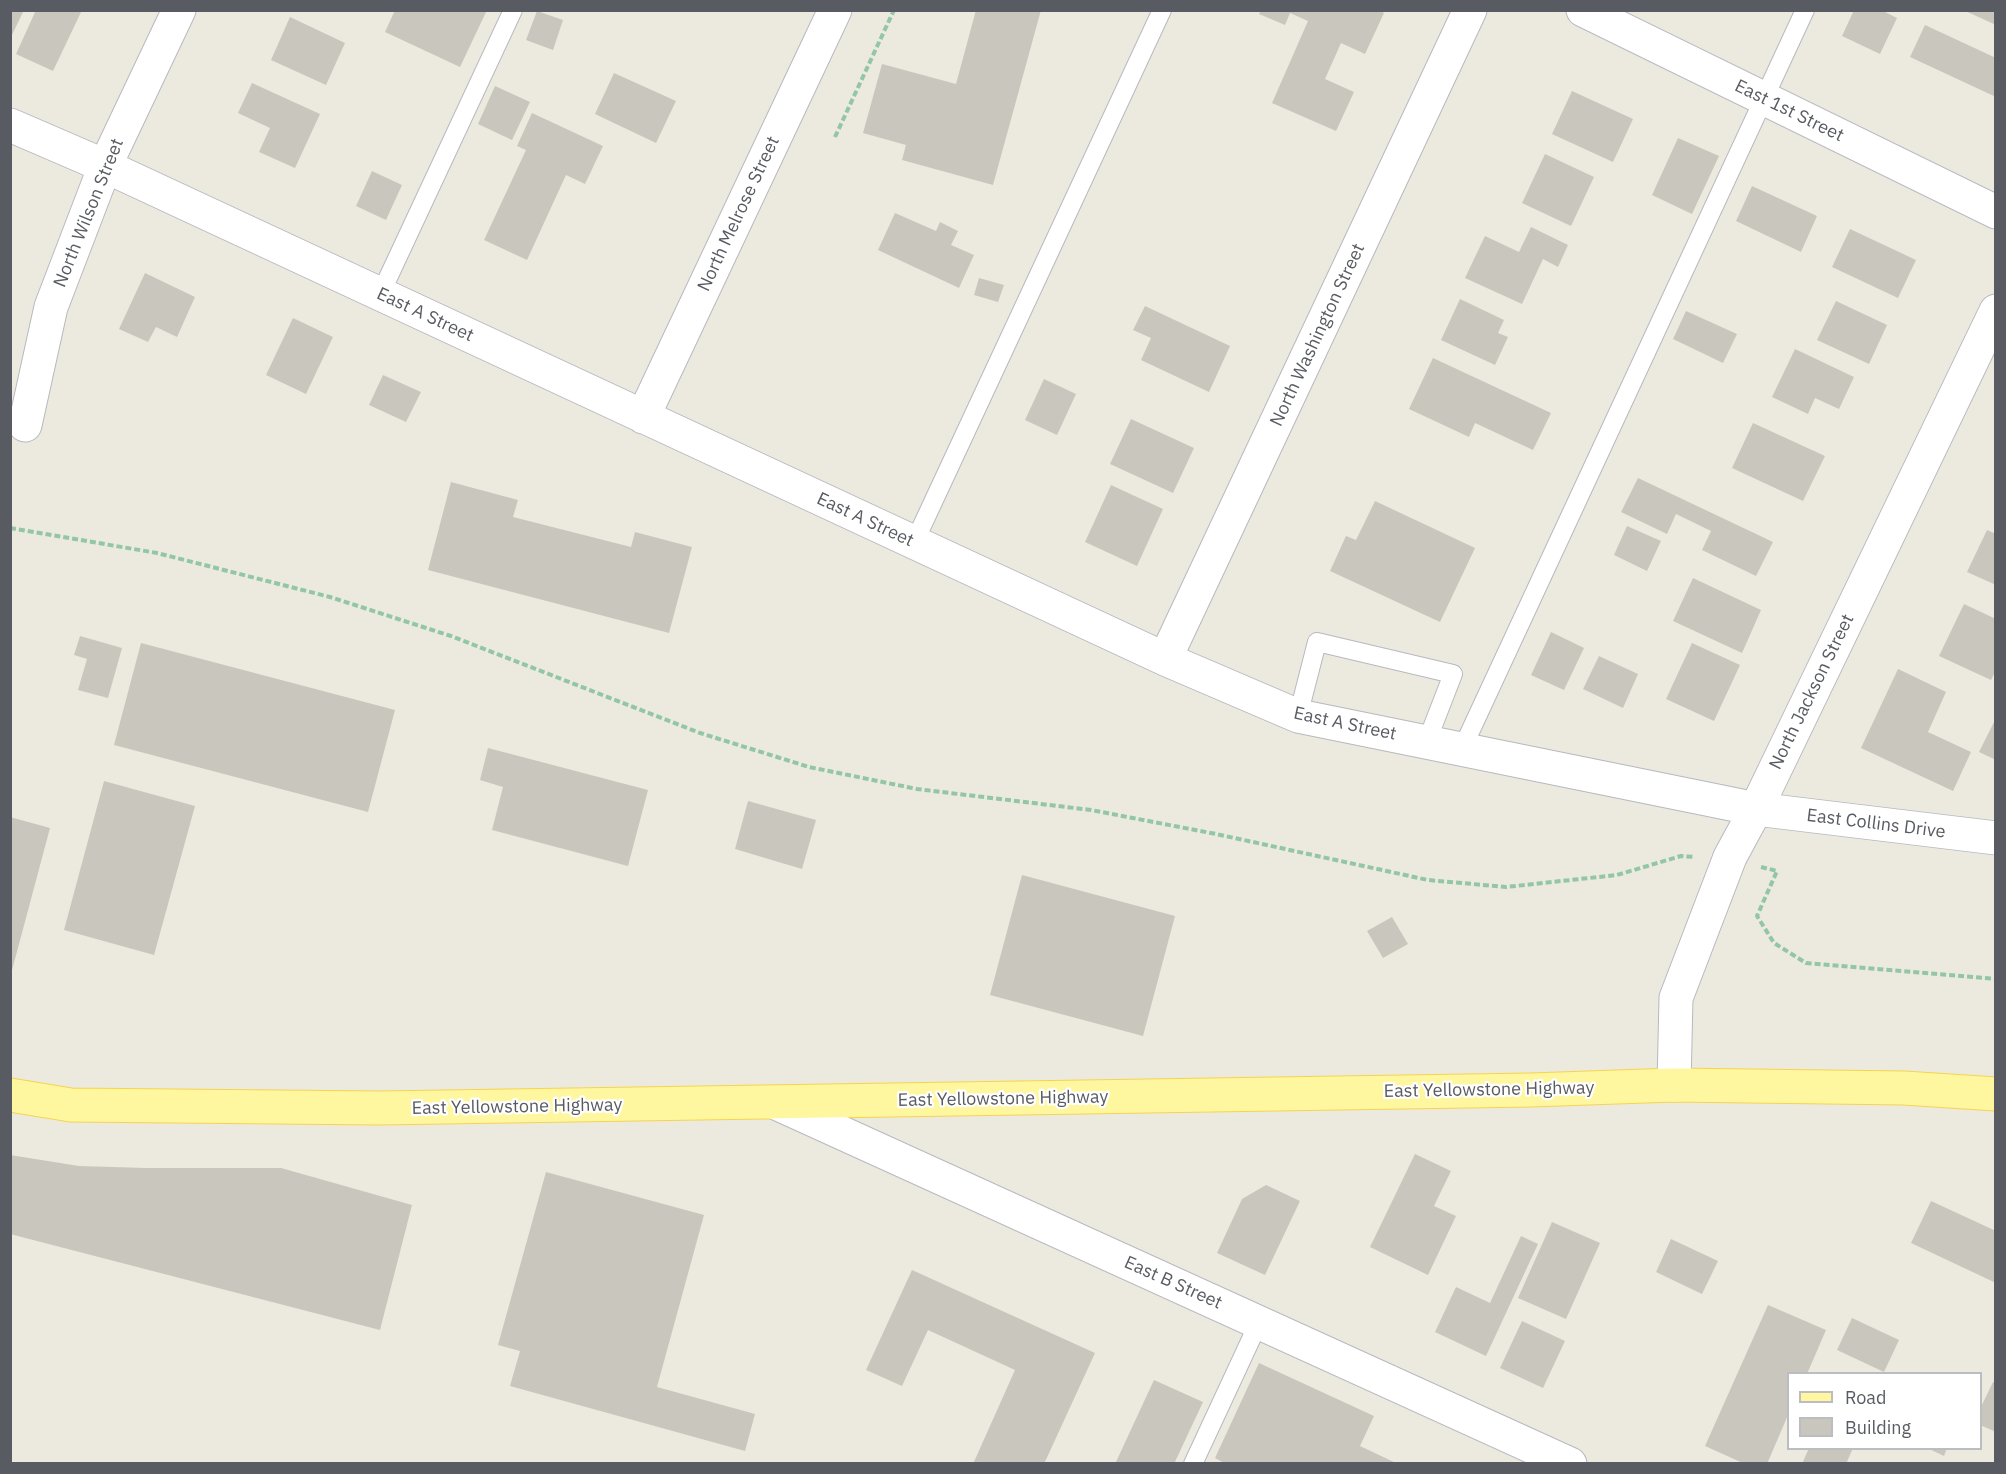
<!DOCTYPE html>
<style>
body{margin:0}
#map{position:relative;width:2006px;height:1474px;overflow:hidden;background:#eceade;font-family:"IBM Plex Sans",sans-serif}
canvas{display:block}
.frame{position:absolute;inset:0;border:12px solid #585b61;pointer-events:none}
.legend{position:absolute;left:1787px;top:1372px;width:195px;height:78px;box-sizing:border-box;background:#fff;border:2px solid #bcbdc0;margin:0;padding:8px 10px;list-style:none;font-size:18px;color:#585b61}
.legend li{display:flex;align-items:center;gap:12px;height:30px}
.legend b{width:30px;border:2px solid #bcbdc0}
</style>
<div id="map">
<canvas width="2006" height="1474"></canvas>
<div class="frame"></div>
<ul class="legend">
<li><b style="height:8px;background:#fff7a0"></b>Road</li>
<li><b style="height:16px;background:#c9c6be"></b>Building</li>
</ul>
</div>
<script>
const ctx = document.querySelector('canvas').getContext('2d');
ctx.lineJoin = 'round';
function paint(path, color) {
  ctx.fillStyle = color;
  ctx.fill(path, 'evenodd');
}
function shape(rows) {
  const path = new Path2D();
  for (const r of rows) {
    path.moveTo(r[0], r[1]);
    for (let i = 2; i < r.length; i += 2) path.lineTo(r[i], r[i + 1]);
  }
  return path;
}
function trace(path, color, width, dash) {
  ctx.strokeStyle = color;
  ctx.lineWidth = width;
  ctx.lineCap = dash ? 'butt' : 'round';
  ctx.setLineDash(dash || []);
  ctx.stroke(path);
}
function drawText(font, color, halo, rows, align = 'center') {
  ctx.font = font + ' "IBM Plex Sans",sans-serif';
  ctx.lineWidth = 4.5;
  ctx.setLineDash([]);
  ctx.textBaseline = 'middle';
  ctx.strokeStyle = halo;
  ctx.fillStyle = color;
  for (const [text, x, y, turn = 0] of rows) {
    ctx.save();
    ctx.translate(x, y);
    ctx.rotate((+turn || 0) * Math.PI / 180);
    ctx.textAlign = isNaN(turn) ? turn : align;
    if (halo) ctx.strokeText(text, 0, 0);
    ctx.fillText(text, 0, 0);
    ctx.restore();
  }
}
paint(shape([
 [10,10,24,10,10,39],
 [36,10,82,10,53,71,16,54],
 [395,10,487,10,460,67,385,32],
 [976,10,1041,10,993,185,902,160,906,145,863,133,882,64,956,84],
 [1261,10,1379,10,1384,13,1365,54,1341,43,1325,79,1354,92,1336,131,1272,103,1308,21,1290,13,1285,25,1259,14],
 [1854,10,1881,10,1897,18,1880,54,1842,36],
 [1963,10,1996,10,1996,25],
 [537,11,563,20,553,50,526,40],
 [290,17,345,43,326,85,271,60],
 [1925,25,1996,58,1996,97,1910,57],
 [614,73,676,101,656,143,595,114],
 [252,83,320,114,295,168,259,152,270,128,238,113],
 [495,86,530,102,512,140,478,124],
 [1572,91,1633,119,1613,162,1552,134],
 [532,113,603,146,585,184,566,175,527,260,484,240,526,150,517,146],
 [1678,138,1719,156,1692,214,1652,195],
 [1545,154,1594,177,1571,226,1522,203],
 [372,171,402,185,386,220,356,206],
 [1752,186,1817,216,1801,252,1736,221],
 [895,213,936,231,940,222,958,231,951,245,974,255,959,288,878,250],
 [1531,227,1568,245,1558,267,1543,259,1522,304,1465,278,1485,236,1519,252],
 [1850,229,1916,260,1898,298,1832,267],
 [145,273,195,297,177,337,156,327,148,342,119,329],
 [979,278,1004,285,998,302,974,295],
 [1460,299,1504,320,1498,333,1508,337,1495,365,1441,340],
 [1836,301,1887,325,1869,364,1817,340],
 [1145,306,1230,346,1209,392,1141,360,1151,338,1133,330],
 [1686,311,1737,334,1723,363,1673,339],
 [293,318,333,337,306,394,266,375],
 [1795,349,1854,377,1839,409,1815,398,1808,414,1772,397],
 [1433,358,1551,413,1533,450,1475,423,1469,437,1409,409],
 [383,375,421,392,406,422,369,405],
 [1044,379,1076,394,1057,435,1025,420],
 [1131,419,1194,448,1173,493,1110,464],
 [1753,423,1825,456,1803,501,1732,468],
 [1638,478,1773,542,1756,576,1702,550,1711,531,1676,514,1667,534,1621,512],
 [451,482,518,500,513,517,631,547,635,532,692,547,669,633,428,570],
 [1111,485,1163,509,1137,566,1085,542],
 [1375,501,1475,548,1440,622,1330,571,1346,536,1356,540],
 [1627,526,1661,541,1647,571,1614,555],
 [1987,530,1996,534,1996,585,1967,572],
 [1693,578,1761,610,1742,653,1673,621],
 [1964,604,1996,619,1996,670,1991,680,1939,656],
 [1551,632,1584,648,1564,690,1531,675],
 [80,636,122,648,108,698,78,690,87,659,74,655],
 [141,643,395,710,368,812,114,745],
 [1692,643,1740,665,1714,721,1666,699],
 [1599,656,1638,674,1623,708,1583,689],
 [1898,669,1946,692,1928,732,1971,752,1953,791,1861,748],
 [1996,718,1996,760,1979,752],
 [488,748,648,790,628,866,492,830,503,787,480,780],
 [104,781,195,806,154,955,64,930],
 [748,801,816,820,802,869,735,849],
 [10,817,50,828,11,974,10,974],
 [1022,875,1175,916,1143,1036,990,995],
 [1392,917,1408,944,1383,958,1367,931],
 [1415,1154,1451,1171,1434,1206,1456,1216,1428,1275,1370,1247],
 [10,1155,79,1166,146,1168,281,1168,412,1205,380,1330,10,1234],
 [546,1172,704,1215,657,1387,755,1414,745,1451,510,1386,520,1351,498,1345],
 [1266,1185,1300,1201,1265,1275,1217,1253,1242,1199],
 [1931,1201,1996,1231,1996,1283,1911,1243],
 [1552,1222,1600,1243,1566,1319,1518,1298],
 [1521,1236,1538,1244,1486,1356,1435,1332,1456,1287,1490,1303],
 [1671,1239,1718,1261,1702,1294,1656,1272],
 [912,1270,1095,1353,1044,1464,973,1464,1015,1370,928,1330,902,1386,866,1370],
 [1768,1305,1826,1330,1807,1374,1788,1374,1788,1415,1767,1464,1745,1464,1705,1446],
 [1852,1318,1899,1340,1884,1372,1837,1350],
 [1522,1321,1565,1341,1543,1388,1500,1368],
 [1259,1363,1374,1416,1360,1446,1398,1464,1226,1464,1215,1458],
 [1154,1380,1203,1402,1174,1464,1115,1464],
 [1993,1382,1996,1383,1996,1432,1980,1425,1980,1409],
 [1809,1448,1853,1448,1846,1464,1802,1464],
 [1927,1448,1947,1448,1944,1456]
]), '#c9c6be');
const lane = shape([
 [380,295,513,10],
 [914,543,1162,10],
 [1298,716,1317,642,1453,674,1427,741],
 [1462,749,1805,10],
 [1193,1464,1259,1322]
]);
const street = shape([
 [10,125,105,166,1165,659,1298,716,1756,809,1996,838],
 [643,417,835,10],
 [25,425,51,307,105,166,179,10],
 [1165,659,1470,10],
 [1674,1085,1676,998,1730,857,1756,809,1996,311],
 [776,1103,1570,1464]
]);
const secondary = shape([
 [1583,10,1996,212]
]);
const primary = shape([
 [10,1095,71,1105,380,1108,1531,1090,1674,1085,1904,1088,1996,1094]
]);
trace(lane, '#b7b9bf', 20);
trace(street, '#b7b9bf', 35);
trace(secondary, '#b8bbc2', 35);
trace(primary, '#f6d34e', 35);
trace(shape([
 [835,137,894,10],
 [10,528,157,553,330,597,451,636,700,733,809,767,917,789,1091,810,1216,834,1428,880,1506,887,1617,875,1681,856,1695,857],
 [1761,867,1777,871,1757,916,1774,943,1806,963,1996,979]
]), '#92c6a5', 4, [6, 3]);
trace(lane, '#fff', 18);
trace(street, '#fff', 33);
trace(secondary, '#fff', 33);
trace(primary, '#fff7a0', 33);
drawText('18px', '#585b61', '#fff', [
 ["East 1st Street",1789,111,26],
 ["North Wilson Street",89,213,-68],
 ["North Melrose Street",739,214,-65],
 ["East A Street",425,315,25],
 ["North Washington Street",1318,335,-65],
 ["East A Street",865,520,25],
 ["North Jackson Street",1812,692,-64],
 ["East A Street",1345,724,12],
 ["East Collins Drive",1876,824,7],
 ["East Yellowstone Highway",1489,1090,-1],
 ["East Yellowstone Highway",1003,1099,-1],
 ["East Yellowstone Highway",517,1107,-1],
 ["East B Street",1173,1283,24]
]);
</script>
